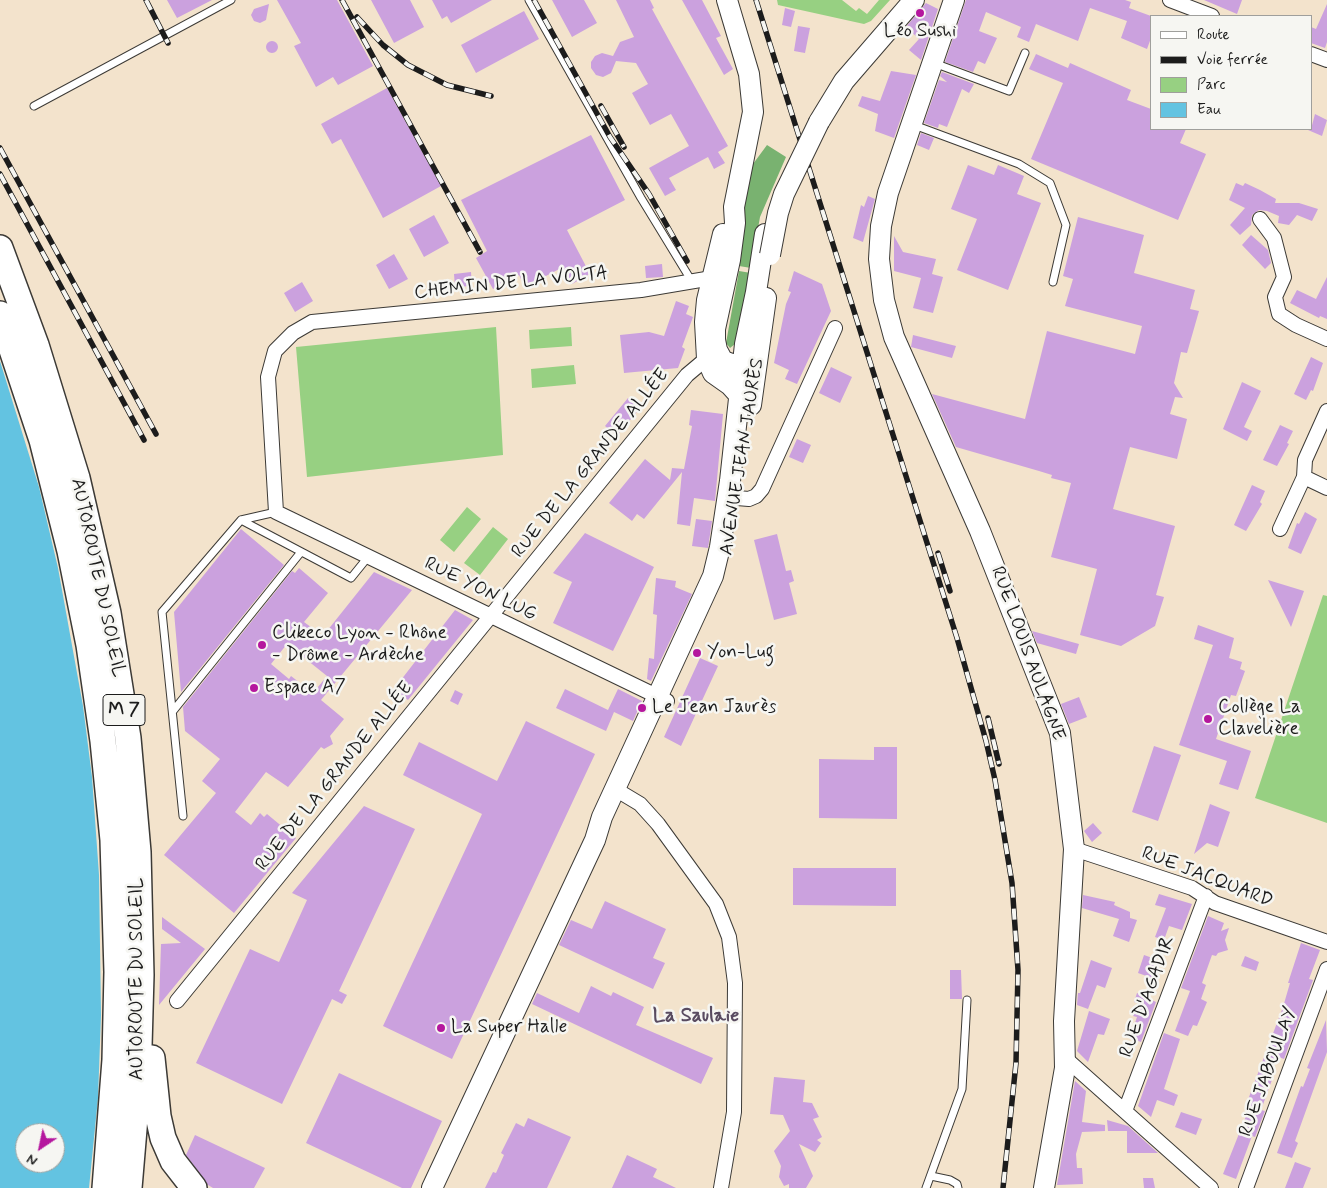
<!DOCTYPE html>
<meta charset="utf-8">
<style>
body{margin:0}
#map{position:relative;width:1327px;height:1188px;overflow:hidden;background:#f3e3cc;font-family:Mynerve,sans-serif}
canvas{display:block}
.legend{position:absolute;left:1150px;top:15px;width:162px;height:115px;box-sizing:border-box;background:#f6f6f2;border:1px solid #9f9f9c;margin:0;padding:6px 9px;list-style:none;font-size:15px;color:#1c1c1c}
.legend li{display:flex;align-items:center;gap:10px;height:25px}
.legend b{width:25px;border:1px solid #9f9f9c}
.north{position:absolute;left:15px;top:1123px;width:50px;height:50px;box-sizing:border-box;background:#f6f6f2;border:1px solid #9f9f9c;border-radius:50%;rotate:214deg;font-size:14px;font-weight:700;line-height:20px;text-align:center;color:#1c1c1c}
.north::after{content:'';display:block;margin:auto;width:18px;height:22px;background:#b5179e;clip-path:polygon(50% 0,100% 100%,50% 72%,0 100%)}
</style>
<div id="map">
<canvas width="1327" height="1188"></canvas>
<ul class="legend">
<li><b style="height:6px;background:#fff"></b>Route</li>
<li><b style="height:6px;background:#1c1c1c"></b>Voie ferrée</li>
<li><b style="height:14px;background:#97d082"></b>Parc</li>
<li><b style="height:14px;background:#63c3e1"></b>Eau</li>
</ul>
<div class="north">N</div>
</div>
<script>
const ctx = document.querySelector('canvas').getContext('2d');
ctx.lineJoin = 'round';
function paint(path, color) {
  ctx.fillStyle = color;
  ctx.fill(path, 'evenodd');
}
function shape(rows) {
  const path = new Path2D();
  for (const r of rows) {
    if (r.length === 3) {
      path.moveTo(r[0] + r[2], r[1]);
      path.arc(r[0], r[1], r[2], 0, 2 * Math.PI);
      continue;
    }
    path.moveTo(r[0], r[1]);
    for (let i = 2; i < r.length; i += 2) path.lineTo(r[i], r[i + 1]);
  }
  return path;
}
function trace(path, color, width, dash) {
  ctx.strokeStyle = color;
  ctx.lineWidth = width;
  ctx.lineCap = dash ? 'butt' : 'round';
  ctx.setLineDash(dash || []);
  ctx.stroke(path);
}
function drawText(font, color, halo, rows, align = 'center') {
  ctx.font = font + ' Mynerve,sans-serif';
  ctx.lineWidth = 5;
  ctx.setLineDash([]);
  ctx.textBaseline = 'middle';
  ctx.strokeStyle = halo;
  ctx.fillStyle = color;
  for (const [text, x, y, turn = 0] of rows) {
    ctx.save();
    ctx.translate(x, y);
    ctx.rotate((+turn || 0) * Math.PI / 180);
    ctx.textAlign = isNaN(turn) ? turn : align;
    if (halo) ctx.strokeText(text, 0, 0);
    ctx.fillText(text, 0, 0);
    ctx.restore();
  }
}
paint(shape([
 [777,0,842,0,856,11,859,8,867,14,879,0,890,0,871,21,864,24,778,5],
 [496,327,503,455,307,477,296,347],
 [571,327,572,346,530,349,529,330],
 [574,365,576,384,532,388,531,369],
 [467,507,481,519,454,552,440,540],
 [493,527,508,539,480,575,464,563],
 [1323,595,1327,596,1327,823,1255,798]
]), '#97d082');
paint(shape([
 [767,145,786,157,760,217,751,268,739,266,742,214,753,164],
 [739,271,751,273,735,344,730,348,726,343]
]), '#79b270');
paint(shape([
 [0,361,39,487,58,568,83,706,92,777,99,875,101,1015,98,1098,89,1188,0,1188],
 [25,1133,55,1133,55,1163,25,1163]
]), '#63c3e1');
paint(shape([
 [167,0,212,0,177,18],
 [277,0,337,0,373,66,338,85,333,77,316,87,294,46,301,43],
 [371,0,410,0,424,27,394,43],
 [432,0,492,0,451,23,447,16,442,19],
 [552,0,584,0,597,23,572,37],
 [616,0,650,0,654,8,652,9,675,51,728,146,718,152,725,163,714,169,708,157,669,178,676,190,665,196,649,168,689,146,671,114,650,125,632,93,648,84,636,63,616,61,611,73,603,77,596,75,591,68,591,62,595,56,602,53,613,56,620,42,634,37],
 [682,0,702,0,721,36,716,38,733,69,724,75],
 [966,0,1125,0,1131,2,1129,8,1151,16,1151,38,1147,49,1121,38,1127,21,1090,8,1078,41,1036,24,1029,42,1017,37,1021,27,986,12,979,31,997,38,985,64,978,61,973,72,945,62],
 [1204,0,1242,0,1237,14],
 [926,3,938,9,921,60,909,50,919,39,906,27],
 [269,4,266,20,260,23,254,21,251,15,254,9],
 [1327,4,1327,42,1325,48,1311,43,1311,27,1316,29],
 [785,8,795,11,791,27,782,25],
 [524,11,539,39,476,73,461,45],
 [798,26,810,28,805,53,794,51],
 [272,47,6],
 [1036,54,1068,68,1070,63,1131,90,1127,100,1151,109,1151,129,1186,129,1180,143,1206,154,1178,220,1031,159,1063,83,1029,69],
 [891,71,916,75,894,138,875,131,878,114,858,106,862,96,880,101],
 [942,72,974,84,969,93,962,89,947,127,939,124,938,128,924,123,939,80,947,82,940,76],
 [387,88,441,186,383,218,341,139,332,144,321,124],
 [1315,114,1327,120,1322,136,1308,130,1311,129],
 [921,133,934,138,929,150,917,145],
 [591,135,625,200,567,230,590,274,572,284,563,267,525,287,519,275,493,289,476,258,487,251,461,200],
 [968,165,994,175,998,165,1024,176,1017,194,1041,203,1008,290,957,270,977,219,951,209],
 [1236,183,1243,186,1245,183,1260,190,1276,199,1275,203,1299,203,1318,209,1312,221,1297,215,1289,225,1278,223,1279,216,1267,211,1259,210,1252,215,1251,225,1240,235,1230,225,1245,208,1229,200],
 [868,196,875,199,863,242,853,238,861,205,864,207],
 [434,215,449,243,424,257,409,229],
 [1078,217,1144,235,1134,273,1195,290,1190,309,1199,311,1187,353,1181,352,1174,383,1183,398,1175,397,1170,414,1187,419,1177,459,1130,447,1113,509,1175,526,1156,595,1164,597,1155,626,1121,646,1080,635,1097,569,1051,557,1071,483,1051,478,1052,475,1039,471,956,447,932,394,1025,419,1047,331,1135,354,1142,326,1065,306,1073,279,1063,276],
 [1251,235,1268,250,1271,263,1265,269,1242,245],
 [894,236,903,252,936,259,932,274,943,277,933,313,913,308,921,278,894,271],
 [394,254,408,279,389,289,376,265],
 [662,264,663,277,646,278,645,266],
 [794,271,822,284,831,311,797,384,785,379,789,370,774,363,786,304,791,292,788,291],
 [471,272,472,286,455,287,454,274],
 [1327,277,1327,319,1320,316,1319,318,1290,303,1297,290,1316,299],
 [302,282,313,301,295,312,284,293],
 [676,301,689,306,686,314,693,317,682,347,685,349,678,368,624,373,620,335,649,332,664,336],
 [913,335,956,346,952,358,911,347],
 [1311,357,1323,363,1313,391,1311,390,1306,400,1294,394],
 [831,367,852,377,840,403,819,393],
 [1242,382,1261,391,1244,427,1252,431,1247,441,1223,429],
 [628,398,640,408,617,436,605,426],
 [691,410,723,414,715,501,694,498,690,526,677,524,682,472,644,519,637,514,632,521,609,503,645,459,670,480,672,468,684,469,692,426,689,425],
 [1280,425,1293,431,1287,443,1289,444,1277,466,1263,460],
 [797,439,811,445,803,463,789,457],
 [1252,485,1265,491,1260,502,1262,504,1246,531,1234,525],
 [1305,512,1317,519,1301,554,1288,548,1297,523,1299,524],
 [696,519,712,521,708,548,692,546],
 [241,529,284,565,181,692,174,612],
 [585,533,654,567,613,651,553,623,572,582,553,573],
 [777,534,786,571,791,570,794,581,789,583,797,614,774,620,754,540],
 [299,568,328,593,304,622,323,636,374,572,412,590,321,700,344,719,330,736,333,744,324,749,321,747,288,787,266,772,235,812,251,825,260,813,264,817,267,814,296,838,234,913,164,855,216,793,202,781,220,759,185,731,183,707,292,571,295,573],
 [287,644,327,676,313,693,291,676,289,679,271,664],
 [656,578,676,581,675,587,692,594,651,681,647,679,649,658,654,659,657,615,653,614],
 [1268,580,1304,591,1291,627],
 [455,610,473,620,408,700,394,689],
 [1198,625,1234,638,1229,658,1242,662,1240,669,1245,671,1236,696,1231,695,1216,739,1251,751,1238,790,1219,784,1227,761,1179,745,1213,645,1194,639],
 [1032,631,1079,644,1076,654,1037,643],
 [700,658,718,666,681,746,664,737],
 [565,689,608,710,618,689,642,701,633,721,614,712,606,731,556,708],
 [455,690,463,694,458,705,450,701],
 [1079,697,1087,717,1069,724,1061,704],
 [526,721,595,754,452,1059,383,1026,482,814,403,775,419,742,497,781],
 [1154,746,1181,755,1158,821,1132,812],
 [874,747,897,747,897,819,819,818,819,759,874,760],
 [1210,804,1230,812,1218,847,1207,843,1194,854],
 [364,806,415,829,339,991,347,995,342,1004,332,999,282,1104,196,1063,250,949,279,962,307,900,292,893],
 [1093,823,1102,833,1092,842,1084,831],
 [793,868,896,868,896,906,793,905],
 [1159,894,1192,904,1182,930,1169,926,1164,940,1155,937,1166,908,1155,905],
 [1083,895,1115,902,1114,905,1130,912,1130,918,1137,920,1129,942,1113,936,1119,919,1082,908],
 [605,901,666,929,653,958,665,963,653,989,559,945,571,920,592,929],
 [1208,916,1224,923,1221,931,1229,928,1225,940,1228,950,1218,953,1216,956,1212,955,1202,983,1206,985,1201,999,1207,1002,1197,1026,1193,1025,1188,1036,1175,1031,1190,991,1181,988],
 [162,917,205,949,159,1005,161,944,181,943,162,929],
 [1301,943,1320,950,1309,979,1313,980,1284,1059,1276,1056,1268,1075,1273,1077,1261,1110,1265,1111,1255,1137,1252,1136,1236,1179,1223,1174,1250,1106,1246,1105,1283,1007,1290,983,1288,983],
 [1144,955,1161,961,1155,979,1138,973],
 [1245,956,1259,962,1256,971,1241,966],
 [1091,960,1112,968,1105,988,1097,985,1088,1009,1077,1005,1078,993,1080,993],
 [950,970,961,970,962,999,950,999],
 [591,986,611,996,613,992,644,1007,636,1025,713,1058,701,1084,532,1004,537,993,579,1013],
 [1137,993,1156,1002,1141,1042,1130,1038,1137,1017,1133,1016,1138,1003,1134,1002],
 [1089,1011,1110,1019,1104,1035,1098,1034,1088,1062,1077,1051],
 [1326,1020,1327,1052,1295,1141,1298,1143,1292,1158,1277,1153,1301,1086,1303,1087,1310,1069,1307,1068],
 [1164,1033,1180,1039,1164,1089,1178,1095,1174,1106,1157,1100,1151,1117,1138,1106],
 [339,1073,442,1121,411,1188,402,1188,306,1143],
 [774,1077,805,1080,803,1102,812,1103,819,1117,813,1119,822,1137,817,1140,821,1143,815,1152,799,1144,813,1176,806,1188,789,1188,789,1184,784,1186,779,1177,781,1166,774,1151,790,1131,783,1115,770,1114],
 [1075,1081,1086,1091,1082,1122,1105,1125,1105,1131,1082,1132,1076,1154,1077,1168,1082,1168,1083,1184,1057,1185],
 [1181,1112,1202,1119,1196,1135,1175,1127],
 [528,1118,571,1137,547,1188,485,1188,493,1172,496,1173,504,1155,501,1153,516,1123,524,1127],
 [1107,1120,1128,1126,1158,1153,1127,1153,1127,1131,1108,1131],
 [195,1135,265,1168,254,1188,213,1188,208,1185,186,1155],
 [627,1155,657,1169,653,1177,676,1188,612,1188],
 [1295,1162,1311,1168,1303,1188,1285,1188],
 [1143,1178,1153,1178,1155,1188,1144,1188]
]), '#cba1de');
const lane = shape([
 [529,0,641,198,691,280],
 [934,63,1009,91,1025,53],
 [34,106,231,0],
 [914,125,1019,164,1050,183,1066,225,1053,282],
 [241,520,351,578,368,557],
 [173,711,301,552],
 [183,816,162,612,241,520,276,512],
 [931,1176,950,1180,957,1184,958,1188],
 [926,1188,962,1089,967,1000]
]);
const street = shape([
 [1170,0,1212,16],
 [1311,54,1327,60],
 [1260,219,1274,238,1284,277,1275,297,1279,314,1296,325,1327,339],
 [1327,411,1305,460,1304,477,1327,488],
 [730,482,733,496,737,498,749,499,756,496,762,489,835,328],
 [1280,529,1304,477],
 [667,701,276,512,268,377,275,351,293,333,312,322,641,290,712,278,719,281],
 [615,789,640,804,658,824,716,904,729,937,735,983,734,1112,721,1188],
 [1074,849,1192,888,1215,903,1327,942],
 [177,1001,687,375,712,354],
 [1065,1058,1211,1188],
 [1125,1111,1206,896],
 [1246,1188,1327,969]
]);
const secondary = shape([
 [727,0,749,74,753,112,734,207,735,223,730,260,715,329,715,340,717,350,723,361,743,368],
 [954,0,888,193,881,226,879,259,884,300,894,337,980,531,1060,733,1074,849,1064,1021,1065,1068,1044,1188],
 [819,122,844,81,914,0],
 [723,234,707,300,705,322,707,359,713,373,730,385,740,396],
 [751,405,766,298],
 [432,1188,595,840,602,817,713,576,720,547,730,481,745,344,756,292,765,234]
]);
const highway = shape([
 [0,248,36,345,77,478,108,613,128,738,138,852,141,975,138,1082,129,1188],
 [0,314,42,440,70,551,89,645,103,741,113,840,117,972,115,1060,105,1188],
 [152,1058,158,1116,163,1138,173,1161,194,1188]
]);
trace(lane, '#3c3a36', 9);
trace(street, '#3c3a36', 16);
trace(secondary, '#3c3a36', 22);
trace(highway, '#3c3a36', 28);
trace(lane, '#fff', 7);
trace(street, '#fff', 14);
trace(secondary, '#fff', 20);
trace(highway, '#fff', 25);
const rail = shape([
 [146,0,168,43],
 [342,0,480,252],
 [534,0,610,137,649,194,687,261],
 [756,0,957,638,986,741,995,780,1012,883,1018,970,1016,1063,1003,1188],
 [357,17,383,45,408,65,447,85,491,96],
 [601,106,624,147],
 [0,148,156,434],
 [0,174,144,440],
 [938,553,950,591],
 [988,718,999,764]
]);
trace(rail, '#1c1c1c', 5.5);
trace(rail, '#f6f6f2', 4, [11]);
const secondaryBridge = shape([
 [770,255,778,213,784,194,819,122]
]);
trace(secondaryBridge, '#3c3a36', 22, []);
trace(secondaryBridge, '#fff', 20);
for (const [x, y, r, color] of [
 [920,13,5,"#b5179e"],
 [262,645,5,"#b5179e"],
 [697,653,5,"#b5179e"],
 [254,688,5,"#b5179e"],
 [642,708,5,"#b5179e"],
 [1208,719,5,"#b5179e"],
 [441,1028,5,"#b5179e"]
]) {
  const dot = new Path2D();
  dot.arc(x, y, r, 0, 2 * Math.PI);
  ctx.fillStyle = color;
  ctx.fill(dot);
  trace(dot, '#f6f6f2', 2);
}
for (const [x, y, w] of [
 [124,710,42]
]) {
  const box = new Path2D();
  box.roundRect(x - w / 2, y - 15.5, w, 31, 4);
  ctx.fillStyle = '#f6f6f2';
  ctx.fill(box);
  trace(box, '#1c1c1c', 1);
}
drawText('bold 18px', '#1c1c1c', null, [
 ["M 7",124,710]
]);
drawText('19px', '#1c1c1c', '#f6f6f2', [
 ["Léo Sushi",920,32,"center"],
 ["Clikeco Lyon - Rhône",272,634],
 ["- Drôme - Ardèche",272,656],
 ["Yon-Lug",707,653],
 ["Espace A7",264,688],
 ["Le Jean Jaurès",652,708],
 ["Collège La",1218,708],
 ["Clavelière",1218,730],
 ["La Super Halle",451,1028]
], 'left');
drawText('19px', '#1c1c1c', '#f6f6f2', [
 ["CHEMIN DE LA VOLTA",511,284,-6],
 ["AVENUE JEAN JAURÈS",743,457,-81],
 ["RUE DE LA GRANDE ALLÉE",591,464,-51],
 ["AUTOROUTE DU SOLEIL",97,578,78],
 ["RUE YON LUG",480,590,26],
 ["RUE LOUIS AULAGNE",1027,654,70],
 ["RUE DE LA GRANDE ALLÉE",335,777,-51],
 ["RUE JACQUARD",1207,878,21],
 ["AUTOROUTE DU SOLEIL",138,979,-90],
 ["RUE D'AGADIR",1148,997,-70],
 ["RUE JABOULAY",1269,1072,-70]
]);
drawText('bold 20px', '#594b60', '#f6f6f2', [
 ["La Saulaie",696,1017]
]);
</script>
